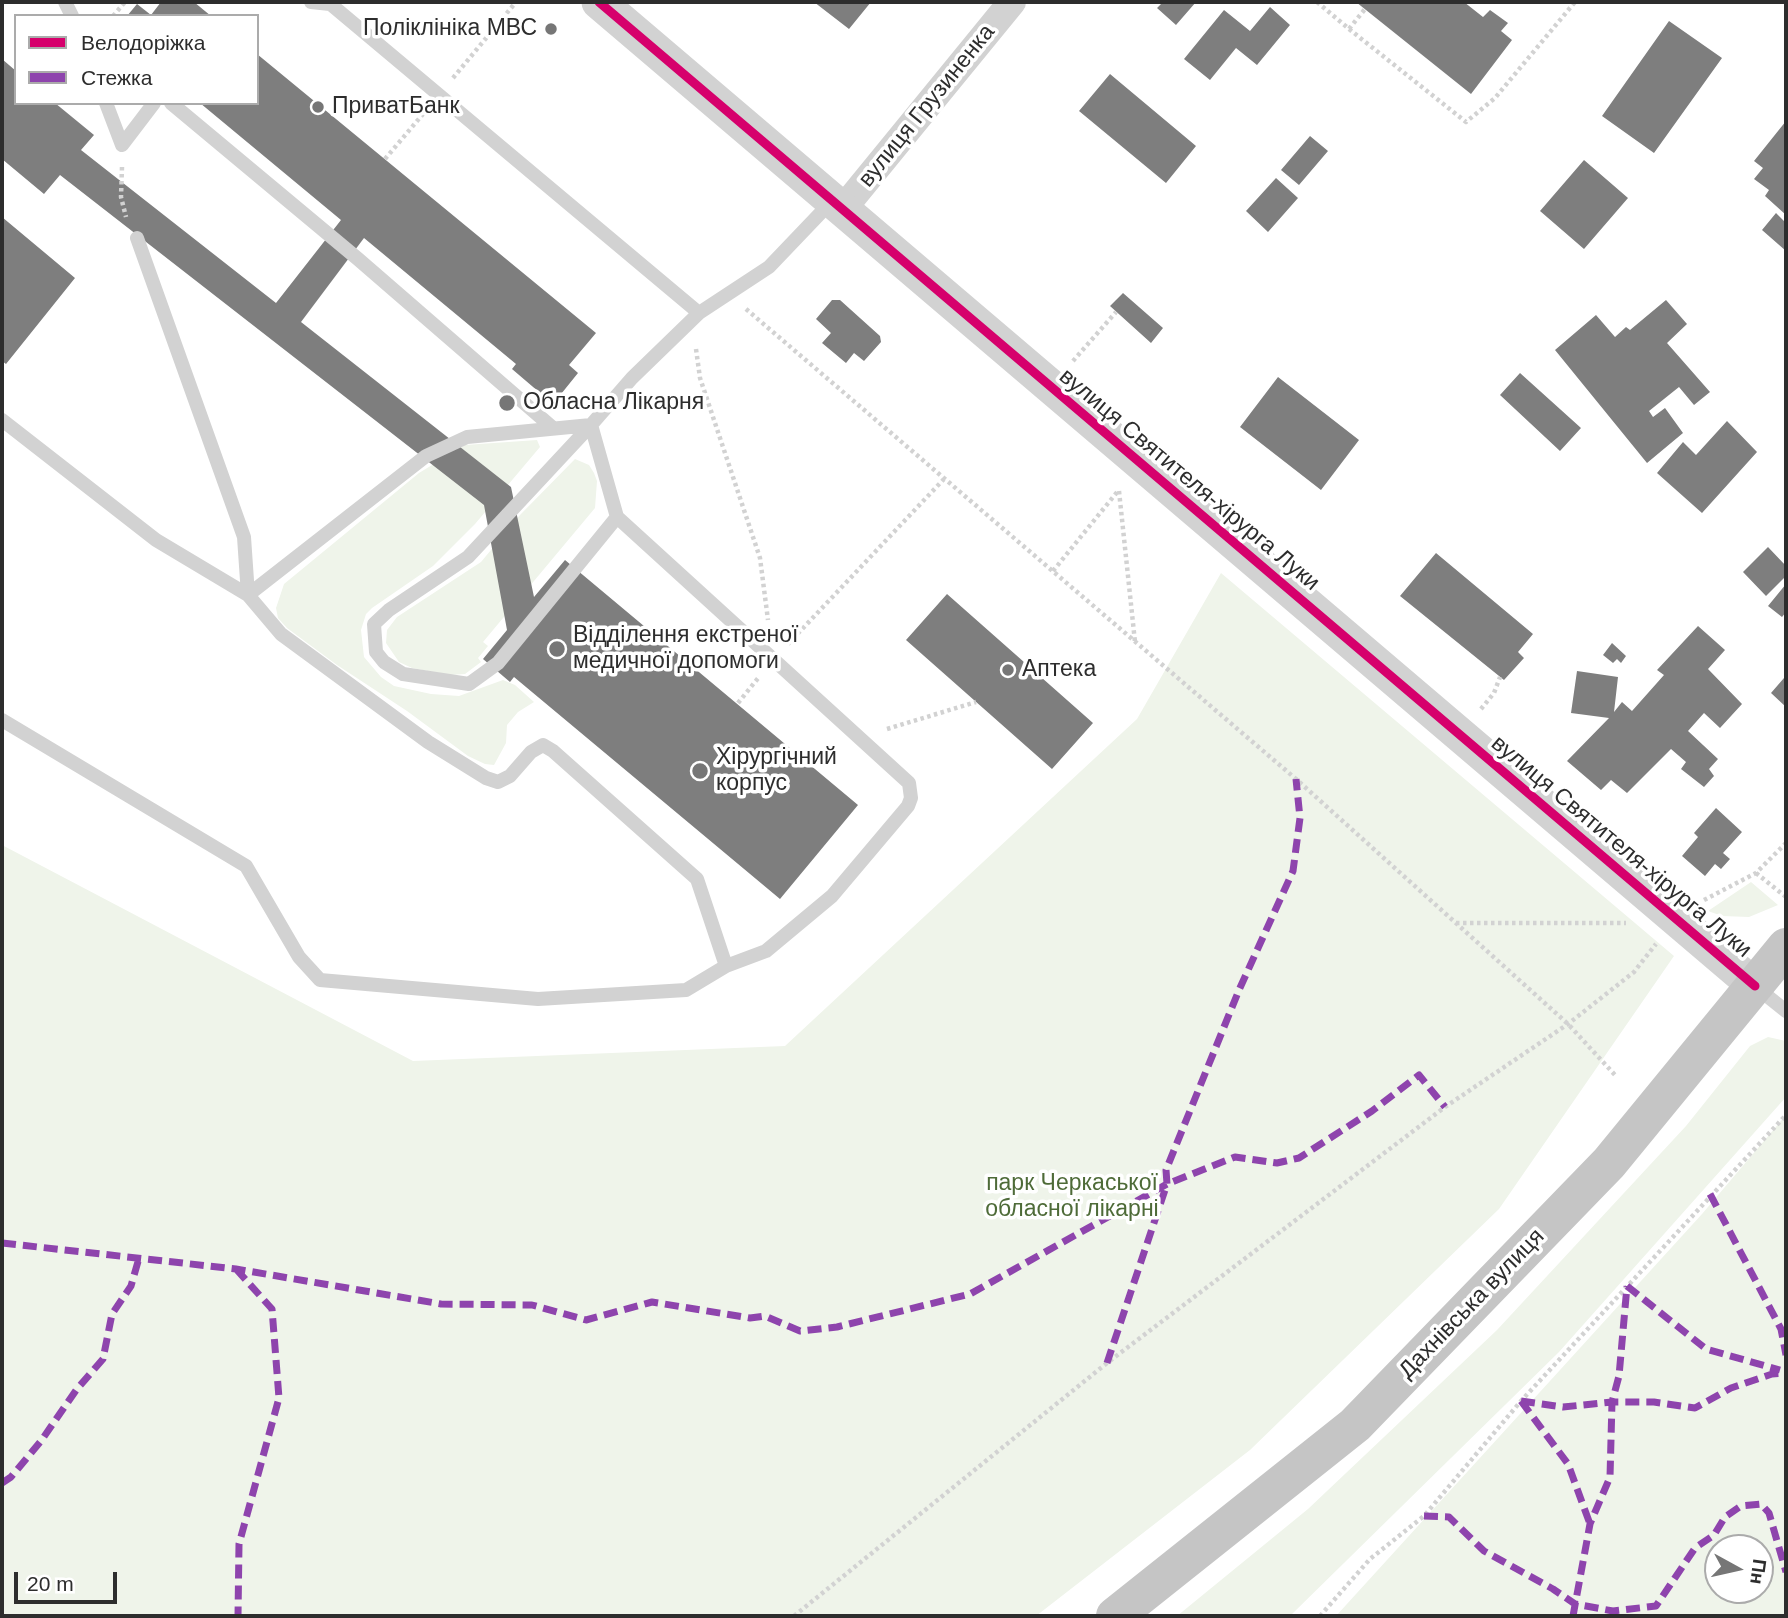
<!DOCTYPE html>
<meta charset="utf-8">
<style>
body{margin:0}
#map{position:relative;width:1788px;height:1618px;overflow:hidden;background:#fff;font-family:Helvetica,sans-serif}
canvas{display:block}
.frame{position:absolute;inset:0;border:4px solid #2d2d2d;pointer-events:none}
.legend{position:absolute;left:14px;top:14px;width:245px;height:91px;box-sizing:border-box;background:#fff;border:2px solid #ababab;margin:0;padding:9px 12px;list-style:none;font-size:21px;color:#2d2d2d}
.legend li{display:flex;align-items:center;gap:14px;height:35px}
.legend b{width:35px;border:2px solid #ababab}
.north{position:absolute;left:1704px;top:1534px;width:70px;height:70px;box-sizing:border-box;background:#fff;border:2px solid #ababab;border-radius:50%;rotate:98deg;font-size:19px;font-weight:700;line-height:28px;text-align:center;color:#2d2d2d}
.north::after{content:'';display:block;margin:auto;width:24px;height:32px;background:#767676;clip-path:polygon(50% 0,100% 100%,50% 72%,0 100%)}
.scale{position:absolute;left:14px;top:1572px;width:103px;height:32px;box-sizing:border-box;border:4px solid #2d2d2d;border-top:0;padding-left:9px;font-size:21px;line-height:24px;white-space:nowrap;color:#2d2d2d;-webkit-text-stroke:5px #fff;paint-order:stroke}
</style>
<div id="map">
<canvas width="1788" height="1618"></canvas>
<div class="frame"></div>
<ul class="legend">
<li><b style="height:9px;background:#d6006c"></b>Велодоріжка</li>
<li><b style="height:9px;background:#8e44ad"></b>Стежка</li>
</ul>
<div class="north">Пн</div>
<div class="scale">20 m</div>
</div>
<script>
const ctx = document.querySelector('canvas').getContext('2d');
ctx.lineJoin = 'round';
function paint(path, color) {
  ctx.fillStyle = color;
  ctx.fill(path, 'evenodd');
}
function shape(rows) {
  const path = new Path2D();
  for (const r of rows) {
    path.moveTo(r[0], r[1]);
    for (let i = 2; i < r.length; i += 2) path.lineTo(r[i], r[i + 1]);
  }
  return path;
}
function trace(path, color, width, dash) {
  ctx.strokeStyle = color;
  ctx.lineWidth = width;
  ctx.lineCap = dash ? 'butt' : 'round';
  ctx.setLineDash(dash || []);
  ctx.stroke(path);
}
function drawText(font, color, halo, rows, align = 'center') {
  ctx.font = font + ' Helvetica,sans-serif';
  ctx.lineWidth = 7;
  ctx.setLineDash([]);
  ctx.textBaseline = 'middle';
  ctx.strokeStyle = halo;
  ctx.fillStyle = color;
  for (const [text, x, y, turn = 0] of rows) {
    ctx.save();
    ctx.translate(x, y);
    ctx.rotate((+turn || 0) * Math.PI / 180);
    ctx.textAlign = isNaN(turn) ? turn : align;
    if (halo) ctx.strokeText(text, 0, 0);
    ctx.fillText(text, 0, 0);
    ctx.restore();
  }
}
paint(shape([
 [537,440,540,447,475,524,433,566,372,608,366,614,361,630,364,657,381,677,394,686,431,694,459,696,503,680,515,685,534,702,518,712,507,725,506,743,494,765,485,764,468,756,407,711,337,665,287,628,278,618,276,608,284,584,419,473,465,445],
 [575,459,589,465,594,473,597,481,595,508,483,642,488,646,478,658,481,662,465,674,449,675,412,668,399,662,386,643,387,630,397,617,481,562,520,515],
 [1221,573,1674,956,1499,1209,1250,1450,1036,1616,2,1616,2,845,413,1061,785,1046,1137,719],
 [1751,882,1778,905,1749,917,1722,916,1708,911],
 [1768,1037,1786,1041,1786,1097,1559,1352,1290,1616,1177,1616,1308,1509,1497,1330,1686,1126,1750,1046],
 [1786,1115,1786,1616,1336,1616,1702,1214],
 [1718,1548,1760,1548,1760,1590,1718,1590]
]), '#eff4ea');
paint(shape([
 [161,2,194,2,211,16,127,16,137,4,151,15],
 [814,2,871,2,849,29],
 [1163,2,1196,2,1176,25,1157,8],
 [1356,2,1464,2,1483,17,1490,10,1508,23,1501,31,1512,40,1471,94],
 [1270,7,1290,25,1257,65,1236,48,1210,80,1184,59,1224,10,1250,31],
 [1669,21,1722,58,1654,153,1602,116],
 [257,54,596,333,569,365,578,373,553,404,512,369,516,364,364,238,301,322,511,487,534,597,565,560,858,805,780,899,514,677,510,682,483,659,507,630,484,505,60,175,44,194,2,159,2,59,16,71,16,103,55,103,94,135,81,150,276,303,341,220,200,103,257,103],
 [1110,74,1196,146,1166,183,1079,111],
 [1786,121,1786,215,1765,196,1769,190,1754,179,1763,168,1754,161],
 [1310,136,1328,151,1299,185,1281,170],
 [1584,160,1628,198,1584,249,1540,211],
 [1276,178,1298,198,1268,232,1246,211],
 [1776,213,1786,223,1786,251,1762,230],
 [2,217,75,278,6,364,2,361],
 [1123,293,1163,328,1151,343,1110,306],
 [832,300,840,300,880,336,881,342,864,361,854,353,846,363,822,343,831,333,816,319],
 [1666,300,1687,324,1667,343,1710,392,1694,405,1679,387,1649,411,1653,417,1665,408,1683,433,1647,463,1555,350,1596,315,1615,337,1626,327,1630,330],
 [1520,373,1581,428,1560,451,1500,395],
 [1278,377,1359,440,1321,490,1240,427],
 [1727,421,1757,452,1702,513,1657,473,1683,442,1696,455],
 [1768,547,1786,566,1786,576,1766,596,1743,572],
 [1436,553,1533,634,1518,652,1524,658,1504,680,1400,596],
 [1786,584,1786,612,1782,617,1768,606],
 [947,594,1093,723,1052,769,906,640],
 [1698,626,1725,650,1708,669,1742,704,1720,728,1704,713,1688,731,1718,759,1709,769,1714,776,1704,787,1681,769,1686,762,1671,749,1627,793,1611,780,1601,790,1567,761,1609,718,1571,713,1577,671,1618,677,1614,712,1622,702,1632,711,1664,675,1657,670],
 [1612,643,1626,656,1621,663,1617,659,1613,663,1603,655],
 [1784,678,1786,680,1786,707,1771,693],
 [1716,808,1742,832,1723,853,1730,859,1721,869,1715,864,1705,876,1682,856,1698,837,1694,833]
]), '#7e7e7e');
trace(shape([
 [1317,2,1349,29,1365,9],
 [113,16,125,2],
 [1349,29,1466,122,1495,98,1575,2],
 [453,78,516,2],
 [385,159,423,114],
 [122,167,121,197,126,217],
 [746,309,1296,779,1568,1024,1615,1075],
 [696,349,700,378,760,558,768,620],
 [1073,361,1116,312],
 [1119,491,1135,642],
 [1053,571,1118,491],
 [788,644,944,479],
 [738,703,759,677],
 [1481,709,1494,693,1500,677],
 [887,729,976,702],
 [1756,873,1786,897],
 [1704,900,1756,873,1786,843],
 [1456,923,1626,923],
 [794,1616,1107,1363,1445,1107,1568,1024,1634,972,1656,944],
 [1320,1616,1370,1559,1424,1516,1521,1401,1786,1115]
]), '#d2d2d2', 4.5, [3.5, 3.5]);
trace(shape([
 [65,2,72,16],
 [311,2,330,4],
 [328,2,699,313],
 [106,103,122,145],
 [171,103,358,259,553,428],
 [122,145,154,103],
 [2,420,156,540,248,595,426,456,467,437,591,425,632,378,699,313,769,267,832,201],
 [591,425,617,517,498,663,469,684,403,674,384,662,376,652,374,624,389,610,468,557,591,425],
 [617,517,909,783,911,798,908,806,832,896,766,951,726,966],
 [2,720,246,866,299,957,320,980,538,999,686,990,726,966,697,879,553,751,543,745,531,752,510,776,498,782,486,778,428,742,281,634,248,595,244,537,137,238],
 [1756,987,1786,1011]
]), '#d2d2d2', 14);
trace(shape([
 [842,210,1012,2]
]), '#d2d2d2', 28);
trace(shape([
 [599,2,1755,986]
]), '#d2d2d2', 35);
trace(shape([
 [1115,1616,1355,1425,1609,1163,1786,947]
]), '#c5c5c5', 38);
trace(shape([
 [1710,1194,1781,1329,1786,1355],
 [2,1243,236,1269,441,1304,532,1305,586,1320,652,1302,750,1318,765,1316,800,1331,837,1327,970,1294,1167,1184,1235,1157,1277,1163,1299,1158,1372,1111,1419,1075,1445,1107],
 [236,1269,272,1309,279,1398,239,1544,238,1616],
 [1627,1286,1706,1349,1780,1370],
 [1107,1363,1167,1184,1166,1170,1239,990,1293,871,1300,818,1296,779],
 [1521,1401,1563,1407,1612,1402,1654,1402,1695,1408,1731,1388,1772,1374,1786,1373],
 [1521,1401,1568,1464,1590,1524],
 [2,1483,11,1477,41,1441,77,1389,103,1359,112,1314,131,1286,139,1258],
 [1424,1516,1449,1517,1484,1551,1553,1589,1575,1604,1613,1611,1656,1606,1695,1548,1714,1535,1725,1517,1741,1506,1761,1504,1769,1513,1786,1572],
 [1573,1616,1590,1524,1610,1477,1612,1402,1619,1376,1627,1286]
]), '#8e44ad', 7, [14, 7]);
trace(shape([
 [599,2,1755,986]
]), '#d6006c', 9);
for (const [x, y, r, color] of [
 [551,29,7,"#767676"],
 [318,107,7,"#767676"],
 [507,403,9,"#767676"],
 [557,649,9,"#767676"],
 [1008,670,7,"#767676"],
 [700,771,9,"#767676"]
]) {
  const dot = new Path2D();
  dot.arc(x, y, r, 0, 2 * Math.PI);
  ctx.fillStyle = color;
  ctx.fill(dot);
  trace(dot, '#fff', 2.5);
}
drawText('23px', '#2d2d2d', '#fff', [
 ["Поліклініка МВС",537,29,"right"],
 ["ПриватБанк",332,107],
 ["Обласна Лікарня",523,403],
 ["Відділення екстреної",573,636],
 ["медичної допомоги",573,662],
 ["Аптека",1022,670],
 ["Хірургічний",716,758],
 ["корпус",716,784]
], 'left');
drawText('23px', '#2d2d2d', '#fff', [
 ["вулиця Грузиненка",927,106,-51],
 ["вулиця Святителя-хірурга Луки",1189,480,40],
 ["вулиця Святителя-хірурга Луки",1621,847,40],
 ["Дахнівська вулиця",1472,1304,-46]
]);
drawText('23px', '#4e6b38', '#fff', [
 ["парк Черкаської",1072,1184],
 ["обласної лікарні",1072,1210]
]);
</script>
